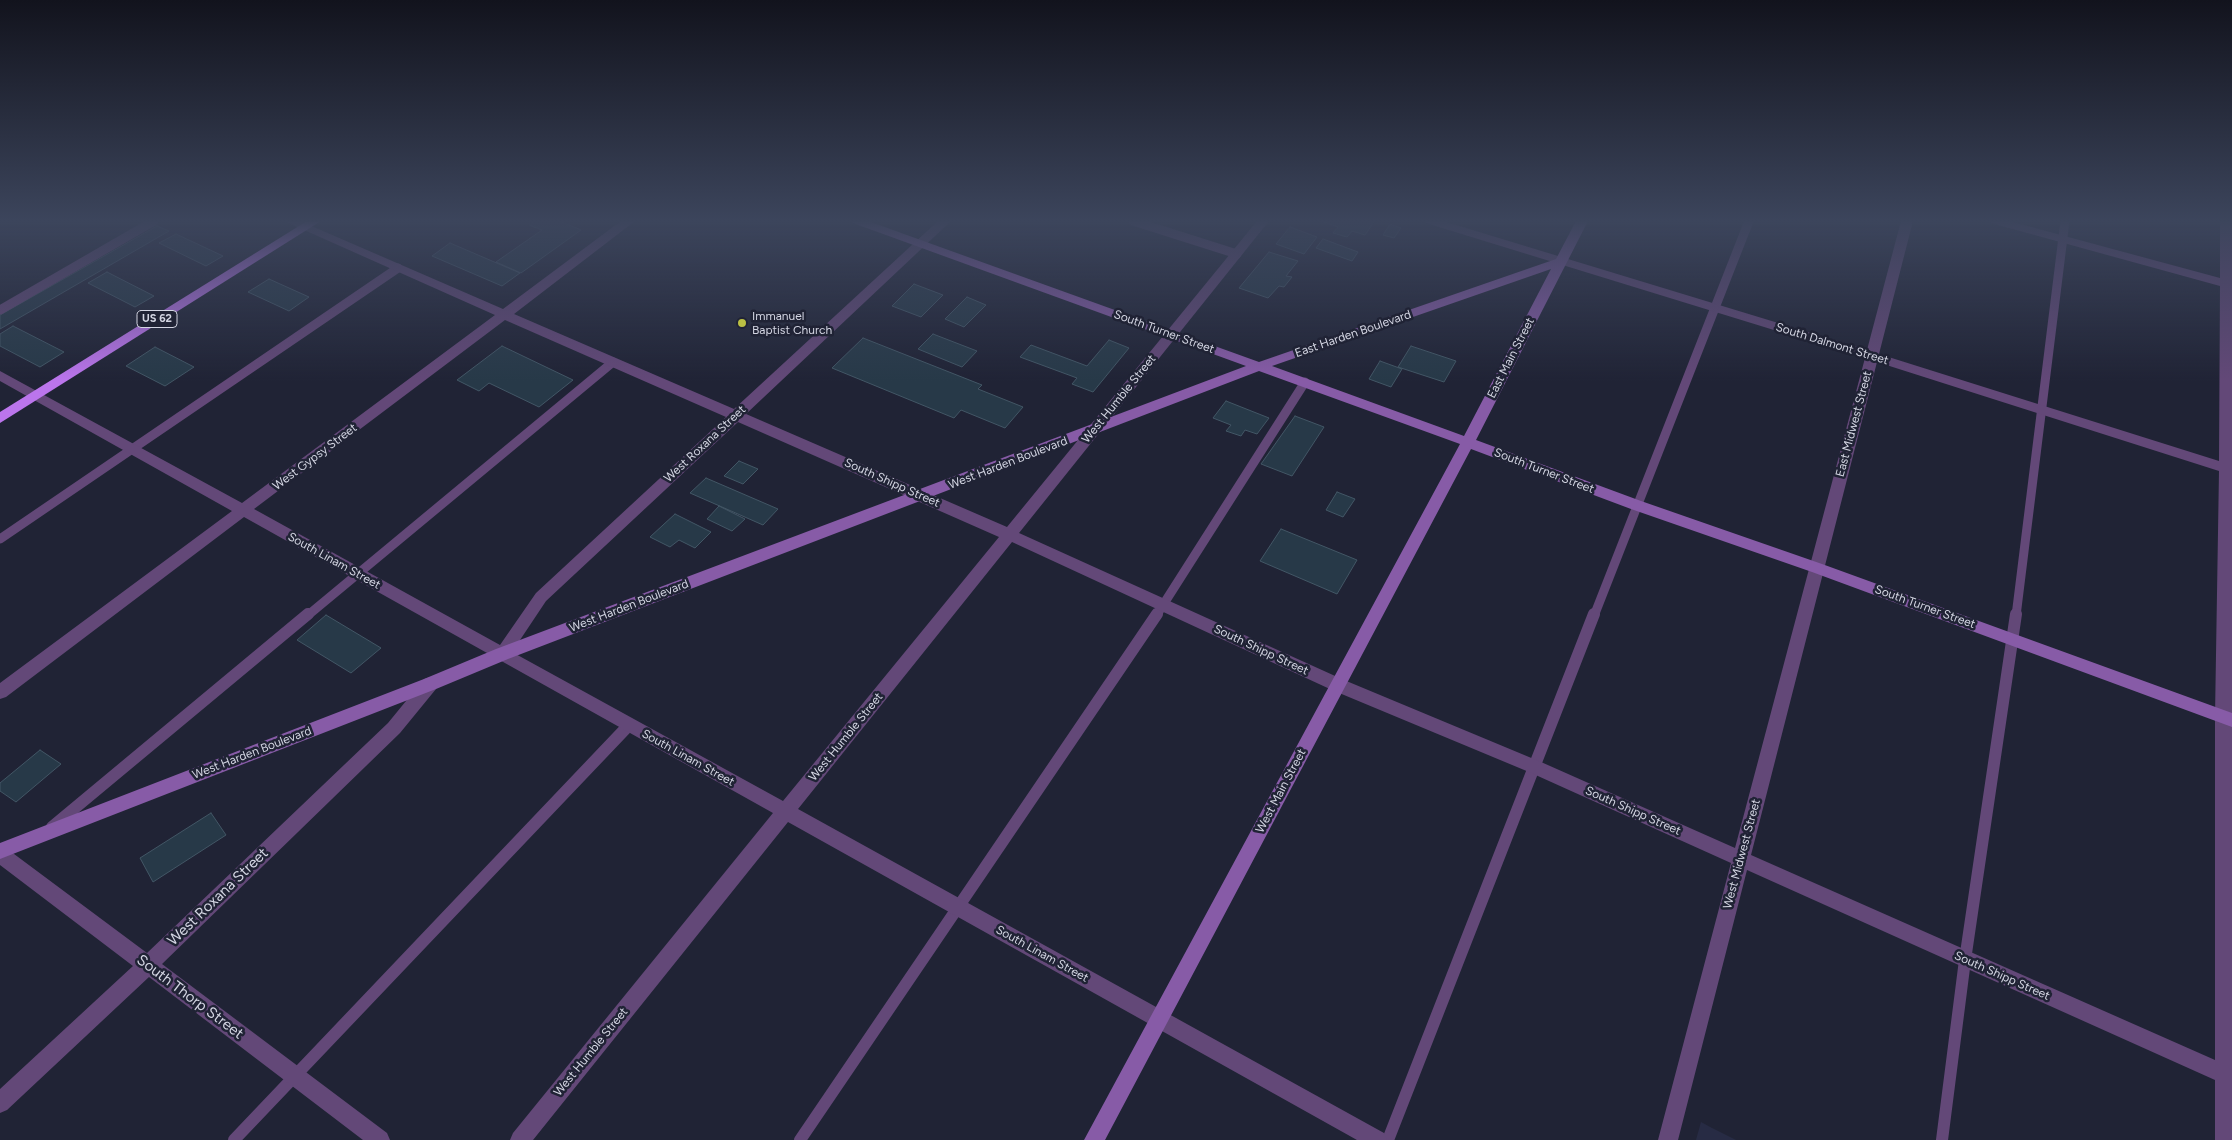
<!DOCTYPE html>
<style>
body{margin:0}
canvas{display:block;background:#202335}
</style>
<canvas width="2232" height="1140"></canvas>
<script>
const ctx = document.querySelector('canvas').getContext('2d');
ctx.lineJoin = 'round';
function paint(path, color) {
  ctx.fillStyle = color;
  ctx.fill(path, 'evenodd');
}
function shape(rows) {
  const path = new Path2D();
  for (const r of rows) {
    path.moveTo(r[0], r[1]);
    for (let i = 2; i < r.length; i += 2) path.lineTo(r[i], r[i + 1]);
  }
  return path;
}
function trace(path, color, width, dash) {
  ctx.strokeStyle = color;
  ctx.lineWidth = width;
  ctx.lineCap = dash ? 'butt' : 'round';
  ctx.setLineDash(dash || []);
  ctx.stroke(path);
}
function drawText(font, color, halo, rows, align = 'center') {
  ctx.font = font + ' Figtree,sans-serif';
  ctx.lineWidth = 5;
  ctx.setLineDash([]);
  ctx.textBaseline = 'middle';
  ctx.strokeStyle = halo;
  ctx.fillStyle = color;
  for (const [text, x, y, turn = 0] of rows) {
    ctx.save();
    ctx.translate(x, y);
    ctx.rotate((+turn || 0) * Math.PI / 180);
    ctx.textAlign = isNaN(turn) ? turn : align;
    if (halo) ctx.strokeText(text, 0, 0);
    ctx.fillText(text, 0, 0);
    ctx.restore();
  }
}
paint(shape([
 [1701,1122,1712,1128,1736,1140,1696,1140]
]), '#272b44');
const building = shape([
 [535,221,560,221,581,230,521,273,496,262,542,230,529,225,535,221],
 [1321,221,1371,221,1374,222,1365,235,1352,231,1347,237,1333,233,1338,227,1321,221],
 [1390,224,1401,228,1394,238,1383,235,1390,224],
 [157,226,169,231,0,329,0,315,157,226],
 [1290,227,1317,237,1304,254,1276,244,1290,227],
 [176,234,223,256,206,266,159,243,176,234],
 [1323,239,1358,252,1352,261,1316,248,1323,239],
 [450,243,520,273,502,286,432,256,450,243],
 [1269,252,1298,261,1286,276,1292,277,1284,287,1279,286,1268,298,1239,288,1269,252],
 [107,272,154,296,135,307,88,283,107,272],
 [269,279,309,297,289,311,248,292,269,279],
 [914,284,943,295,921,317,892,306,914,284],
 [967,297,986,305,964,327,945,319,967,297],
 [13,326,64,352,40,367,0,346,0,334,13,326],
 [933,334,977,351,962,367,918,349,933,334],
 [863,338,982,385,978,389,1023,407,1005,428,961,410,954,418,832,368,863,338],
 [1109,340,1129,348,1093,392,1072,384,1077,378,1020,357,1031,345,1087,366,1109,340],
 [502,346,573,380,539,407,489,383,479,391,457,380,502,346],
 [1411,346,1456,361,1444,382,1398,367,1411,346],
 [155,347,194,367,165,386,126,366,155,347],
 [1380,361,1402,369,1391,387,1369,379,1380,361],
 [1226,401,1269,418,1257,434,1245,430,1241,436,1226,431,1231,425,1213,418,1226,401],
 [1295,416,1324,427,1292,476,1261,464,1295,416],
 [739,461,758,469,743,484,724,476,739,461],
 [706,478,778,509,763,525,690,493,706,478],
 [1337,492,1355,499,1343,517,1326,510,1337,492],
 [719,506,745,519,732,531,707,519,719,506],
 [675,514,711,532,695,548,679,540,670,547,650,537,675,514],
 [1281,529,1357,560,1337,594,1260,561,1281,529],
 [326,615,381,648,351,673,297,640,326,615],
 [40,750,61,764,16,802,0,791,0,783,40,750],
 [211,813,226,835,153,882,140,858,211,813]
]);
paint(building, '#273948');
trace(building, '#425665', 1);
trace(shape([
 [1133,221,1237,254],
 [0,310,154,221],
 [0,539,398,268],
 [307,616,613,362],
 [1156,616,1305,382],
 [1594,616,1749,221],
 [2016,616,2065,221]
]), '#634878', 9);
trace(shape([
 [52,827,308,614],
 [234,1140,629,725],
 [800,1140,1157,614],
 [1388,1140,1594,614],
 [1942,1140,1965,960,2016,614]
]), '#634878', 12);
paint(shape([
 [284,221,300,221,503,309,621,221,635,221,514,314,734,409,938,221,951,221,746,414,1007,527,1257,221,1269,221,1019,533,1344,680,1541,762,1735,848,1865,358,1426,223,1424,221,1443,221,1867,350,1901,221,1913,221,1879,354,2219,461,2220,286,1991,223,1989,221,2009,221,2220,278,2220,221,2232,221,2232,1140,2215,1140,2215,1080,1747,870,1678,1140,1658,1140,1731,863,1529,772,1332,690,1012,542,798,809,1384,1133,1387,1140,1357,1140,788,822,533,1140,510,1140,513,1133,773,813,244,517,6,697,0,699,0,683,232,511,0,381,0,371,242,503,495,315,284,221],
 [505,320,726,417,536,593,500,645,254,509,505,320],
 [1877,362,2219,471,2215,716,2215,1060,1751,855,1877,362],
 [738,422,999,537,783,801,512,652,546,601,738,422],
 [430,677,436,679,438,684,436,689,400,733,162,964,387,1133,390,1140,363,1140,149,977,7,1110,0,1113,0,1089,133,966,0,865,0,846,6,848,147,953,388,723,424,679,430,677]
]), '#634878');
paint(shape([
 [851,221,868,221,1259,362,1556,259,1576,221,1588,221,1476,440,1641,501,1822,564,2232,713,2232,727,1812,572,1631,509,1471,449,1105,1140,1084,1140,1460,444,1259,371,508,659,436,689,0,859,0,843,424,679,496,649,1246,366,853,223,851,221],
 [1551,269,1464,436,1272,366,1551,269]
]), '#875ba7');
paint(shape([
 [307,221,321,221,0,423,0,412,307,221]
]), '#bb75ec');
const sky = ctx.createLinearGradient(0, 0, 0, 381);
sky.addColorStop(0, '#12131d');
sky.addColorStop(0.58, '#3c455c');
sky.addColorStop(1, '#3c455c00');
ctx.fillStyle = sky;
ctx.fillRect(0, 0, 2232, 381);
for (const [x, y, r, color] of [
 [742,323,5,"#bbc044"]
]) {
  const dot = new Path2D();
  dot.arc(x, y, r, 0, 2 * Math.PI);
  ctx.fillStyle = color;
  ctx.fill(dot);
  trace(dot, '#202335', 2);
}
for (const [x, y, w] of [
 [157,319,40]
]) {
  const box = new Path2D();
  box.roundRect(x - w / 2, y - 8.5, w, 17, 4);
  ctx.fillStyle = '#202335';
  ctx.fill(box);
  trace(box, '#d3d5e2', 1);
}
drawText('bold 11px', '#d3d5e2', null, [
 ["US 62",157,319]
]);
drawText('12px', '#d3d5e2', '#202335', [
 ["Immanuel",752,316],
 ["Baptist Church",752,330]
], 'left');
drawText('12px', '#d3d5e2', '#202335', [
 ["South Turner Street",1164,332,20],
 ["East Harden Boulevard",1353,334,-19],
 ["South Dalmont Street",1832,344,17],
 ["East Main Street",1511,358,-63],
 ["West Humble Street",1119,399,-51],
 ["East Midwest Street",1854,424,-75],
 ["West Roxana Street",705,444,-43],
 ["West Gypsy Street",315,457,-37],
 ["West Harden Boulevard",1008,463,-21],
 ["South Turner Street",1544,471,21],
 ["South Shipp Street",892,483,24],
 ["South Linam Street",334,561,29],
 ["West Harden Boulevard",629,606,-21],
 ["South Turner Street",1925,607,20],
 ["South Shipp Street",1261,650,25],
 ["West Humble Street",846,737,-51],
 ["West Harden Boulevard",252,753,-21],
 ["South Linam Street",688,758,29],
 ["West Main Street",1281,791,-62],
 ["South Shipp Street",1633,811,24],
 ["West Midwest Street",1742,854,-75],
 ["South Linam Street",1042,954,29],
 ["South Shipp Street",2002,976,24],
 ["West Humble Street",591,1052,-51]
]);
drawText('15px', '#d3d5e2', '#202335', [
 ["West Roxana Street",218,897,-44],
 ["South Thorp Street",190,997,37]
]);
</script>
